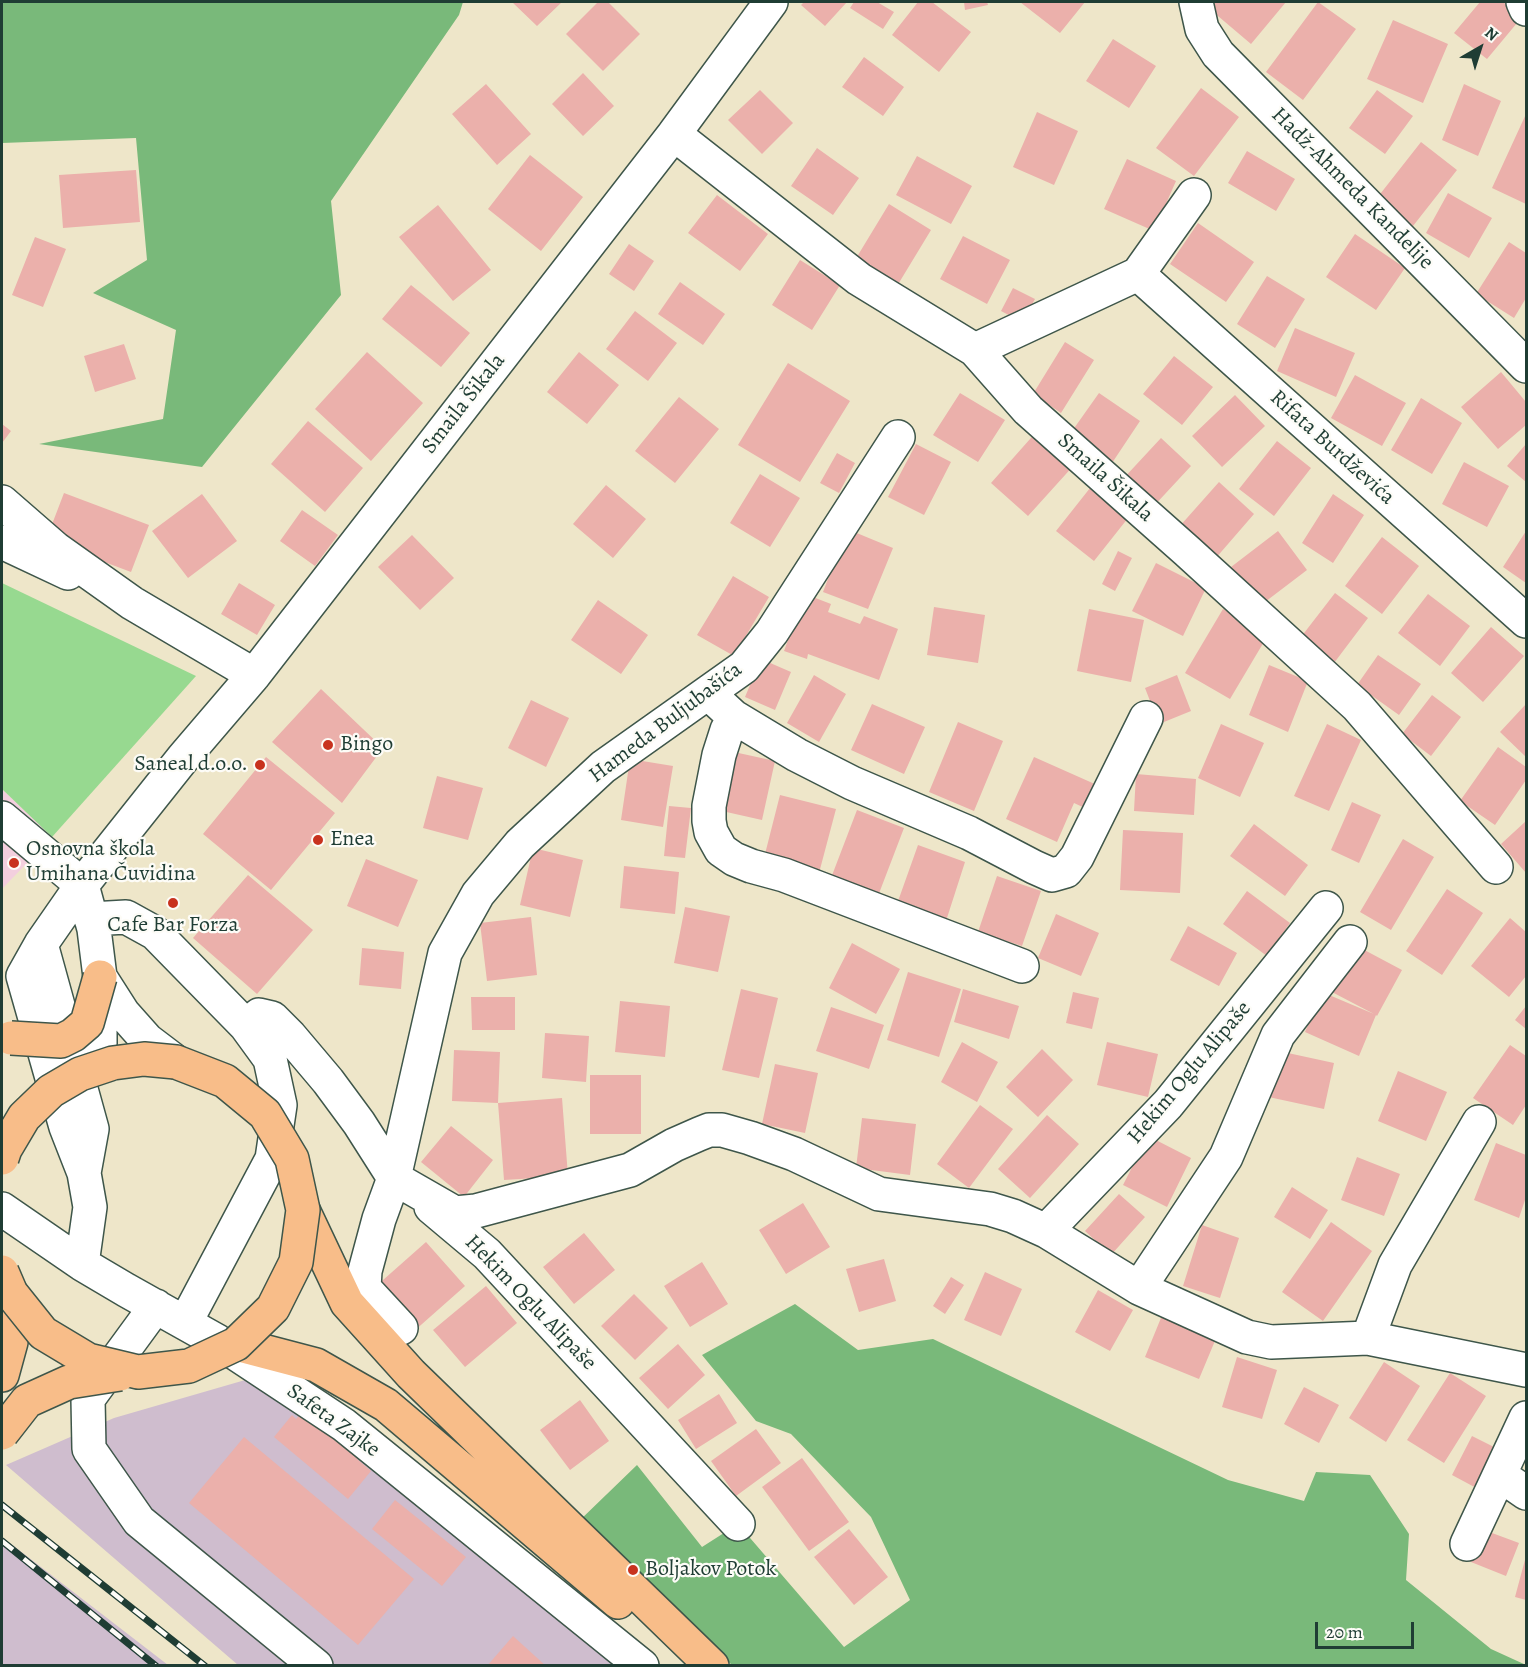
<!DOCTYPE html>
<meta charset="utf-8">
<style>
body{margin:0}
#map{position:relative;width:1528px;height:1667px;overflow:hidden;background:#eee6c9;font-family:Alegreya,serif}
canvas{display:block}
.frame{position:absolute;inset:0;border:3px solid #1f3d34;pointer-events:none}
.north{position:absolute;left:1450px;top:18px;width:60px;height:60px;-webkit-text-stroke:4px #fdfcf7;paint-order:stroke;rotate:39deg;font-size:16px;font-weight:700;line-height:24px;text-align:center;color:#1f3d34}
.north::after{content:'';display:block;margin:auto;width:21px;height:27px;background:#1f3d34;clip-path:polygon(50% 0,100% 100%,50% 72%,0 100%)}
.scale{position:absolute;left:1315px;top:1622px;width:99px;height:27px;box-sizing:border-box;border:3px solid #1f3d34;border-top:0;padding-left:8px;font-size:18px;line-height:21px;white-space:nowrap;color:#1f3d34;-webkit-text-stroke:4px #fdfcf7;paint-order:stroke}
</style>
<div id="map">
<canvas width="1528" height="1667"></canvas>
<div class="frame"></div>
<div class="north">N</div>
<div class="scale">20 m</div>
</div>
<script>
const ctx = document.querySelector('canvas').getContext('2d');
ctx.lineJoin = 'round';
function paint(path, color) {
  ctx.fillStyle = color;
  ctx.fill(path, 'evenodd');
}
function shape(rows) {
  const path = new Path2D();
  for (const r of rows) {
    path.moveTo(r[0], r[1]);
    for (let i = 2; i < r.length; i += 2) path.lineTo(r[i], r[i + 1]);
  }
  return path;
}
function trace(path, color, width, dash) {
  ctx.strokeStyle = color;
  ctx.lineWidth = width;
  ctx.lineCap = dash ? 'butt' : 'round';
  ctx.setLineDash(dash || []);
  ctx.stroke(path);
}
function drawText(font, color, halo, rows, align = 'center') {
  ctx.font = font + ' Alegreya,serif';
  ctx.lineWidth = 4.5;
  ctx.setLineDash([]);
  ctx.textBaseline = 'middle';
  ctx.strokeStyle = halo;
  ctx.fillStyle = color;
  for (const [text, x, y, turn = 0] of rows) {
    ctx.save();
    ctx.translate(x, y);
    ctx.rotate((+turn || 0) * Math.PI / 180);
    ctx.textAlign = isNaN(turn) ? turn : align;
    if (halo) ctx.strokeText(text, 0, 0);
    ctx.fillText(text, 0, 0);
    ctx.restore();
  }
}
paint(shape([
 [2,789,52,837,2,889]
]), '#f3cfde');
paint(shape([
 [259,1376,646,1665,238,1665,6,1465,114,1418],
 [2,1537,168,1665,2,1665]
]), '#cfbdce');
paint(shape([
 [2,583,196,676,52,837,2,789]
]), '#97d990');
paint(shape([
 [2,2,463,2,459,15,331,201,341,295,202,467,39,444,163,419,176,330,93,293,147,260,136,138,2,143],
 [795,1304,858,1350,933,1339,1228,1480,1304,1501,1316,1472,1370,1475,1409,1534,1406,1580,1491,1649,1526,1665,732,1665,577,1523,637,1465,702,1547,738,1524,844,1647,910,1600,871,1517,791,1434,756,1421,702,1355]
]), '#79b97a');
paint(shape([
 [512,2,562,2,537,26],
 [598,2,608,2,640,34,603,71,566,34],
 [804,2,847,2,825,26,801,5],
 [854,2,877,2,894,12,883,29,850,8],
 [918,2,932,2,971,32,939,72,892,35],
 [964,2,987,2,988,5,965,10],
 [1020,2,1085,2,1060,33],
 [1209,2,1286,2,1251,44,1205,5],
 [1318,2,1356,29,1303,100,1266,72],
 [1480,2,1503,2,1522,17,1487,59,1454,33],
 [1393,20,1448,44,1423,103,1367,79],
 [1113,39,1156,66,1129,108,1086,81],
 [864,57,904,87,883,116,842,87],
 [583,73,614,106,583,136,552,104],
 [486,84,531,134,497,165,452,114],
 [1464,84,1501,101,1478,156,1442,140],
 [1201,88,1239,117,1194,176,1156,148],
 [760,90,793,123,762,154,728,120],
 [1377,90,1413,116,1385,154,1349,128],
 [1037,112,1078,131,1054,185,1013,167],
 [1526,114,1526,204,1492,188],
 [1421,142,1457,170,1413,226,1377,198],
 [817,148,859,178,833,215,791,186],
 [1247,151,1295,179,1276,211,1228,183],
 [530,155,583,197,541,251,488,209],
 [917,156,972,186,951,224,896,195],
 [1127,159,1176,181,1154,231,1104,209],
 [136,170,140,222,63,228,59,175],
 [1448,193,1492,218,1469,258,1426,233],
 [717,195,768,234,740,271,688,233],
 [889,204,931,230,894,291,852,265],
 [438,205,491,270,453,301,399,237],
 [1198,223,1254,262,1226,302,1170,264],
 [1355,234,1405,268,1376,310,1326,277],
 [963,236,1010,260,987,304,940,279],
 [35,237,66,249,43,307,12,295],
 [1509,242,1526,253,1526,298,1514,318,1476,294],
 [629,244,654,261,634,291,609,274],
 [800,260,840,285,812,330,772,305],
 [1267,276,1305,299,1275,348,1237,324],
 [680,282,725,314,703,345,658,314],
 [411,285,470,333,441,367,382,319],
 [1013,288,1035,299,1022,322,1001,311],
 [635,311,677,343,648,381,606,349],
 [1295,328,1355,353,1336,397,1277,371],
 [1065,342,1094,360,1061,413,1033,394],
 [124,344,136,379,95,392,84,356],
 [367,352,423,403,371,461,315,409],
 [579,352,619,385,587,424,547,392],
 [1174,356,1213,387,1182,425,1143,394],
 [788,363,850,401,800,482,738,445],
 [1501,372,1526,402,1526,425,1498,449,1461,407],
 [1355,375,1406,403,1382,446,1331,418],
 [960,393,1005,420,978,462,933,435],
 [1099,393,1140,421,1112,463,1070,434],
 [1235,395,1265,426,1222,467,1192,436],
 [679,397,719,429,675,483,635,451],
 [1421,398,1462,423,1432,474,1391,450],
 [308,421,363,468,325,512,271,464],
 [2,424,11,431,2,443],
 [1038,430,1075,464,1028,516,991,483],
 [1161,438,1191,466,1152,508,1122,480],
 [1277,441,1311,468,1274,516,1239,489],
 [916,444,951,462,924,515,888,497],
 [1526,444,1526,482,1507,466],
 [837,453,855,463,839,493,820,483],
 [1464,462,1509,486,1487,527,1442,504],
 [760,474,800,498,770,547,730,523],
 [1219,482,1254,514,1215,559,1179,527],
 [1094,483,1132,513,1094,561,1056,531],
 [606,485,646,519,613,558,573,524],
 [64,493,149,525,131,572,46,540],
 [202,494,237,541,188,578,152,531],
 [1333,494,1364,515,1333,563,1302,543],
 [302,510,338,535,315,566,280,541],
 [847,529,893,548,868,609,823,592],
 [1278,531,1307,570,1261,605,1231,567],
 [1526,531,1526,583,1503,567],
 [412,535,454,578,420,610,378,567],
 [1382,537,1419,566,1382,614,1345,586],
 [1118,551,1132,558,1115,591,1102,584],
 [1156,563,1206,588,1183,636,1132,611],
 [733,576,769,597,734,656,697,635],
 [239,583,275,605,257,635,221,614],
 [1335,593,1368,618,1334,663,1301,637],
 [805,594,831,604,828,612,860,624,864,616,898,629,879,680,808,654,807,659,784,651],
 [1428,594,1470,626,1440,666,1398,633],
 [598,600,648,635,621,674,571,640],
 [934,607,985,615,978,663,927,655],
 [1089,609,1144,620,1131,682,1077,671],
 [1223,609,1268,635,1230,699,1185,673],
 [1491,627,1524,656,1483,702,1451,673],
 [1378,655,1421,684,1399,715,1357,685],
 [761,659,791,672,775,710,745,697],
 [1269,665,1308,681,1288,732,1249,715],
 [814,675,846,694,819,742,787,723],
 [1177,675,1191,711,1159,724,1145,688],
 [321,689,383,748,342,803,272,742],
 [1432,695,1461,717,1431,756,1402,734],
 [531,700,569,718,546,767,508,748],
 [872,704,925,727,904,774,851,750],
 [1526,704,1526,757,1500,732],
 [958,722,1003,741,974,811,929,792],
 [1221,724,1264,743,1240,797,1198,778],
 [1327,724,1361,740,1329,811,1294,796],
 [1498,747,1526,767,1526,780,1495,825,1460,801],
 [734,752,775,761,762,820,722,811],
 [266,757,335,813,271,890,203,834],
 [1034,757,1097,785,1087,809,1074,803,1057,842,1006,819],
 [630,759,673,766,663,827,621,820],
 [1136,774,1196,779,1194,815,1134,811],
 [437,776,483,788,468,840,423,828],
 [780,795,836,809,819,873,764,858],
 [1352,802,1381,815,1359,863,1331,850],
 [669,806,691,808,685,858,664,856],
 [857,810,904,828,878,896,831,878],
 [1526,821,1526,873,1501,844],
 [1254,824,1308,865,1285,896,1230,856],
 [1123,830,1183,833,1180,893,1120,890],
 [1403,839,1434,857,1391,930,1360,912],
 [918,845,965,862,946,921,897,904],
 [533,848,583,860,570,917,520,905],
 [366,859,418,880,398,927,347,906],
 [624,866,679,872,675,914,620,908],
 [248,875,313,930,257,994,193,938],
 [997,876,1041,891,1022,946,978,932],
 [1447,889,1483,913,1442,975,1406,951],
 [1247,891,1290,923,1267,956,1223,924],
 [685,907,730,916,718,972,674,963],
 [1056,914,1099,933,1081,976,1038,958],
 [531,917,537,975,487,981,480,923],
 [1510,918,1526,932,1526,976,1509,997,1471,966],
 [1188,926,1237,953,1219,986,1170,960],
 [852,943,900,969,876,1014,829,988],
 [1355,945,1402,970,1377,1016,1376,1015,1359,1056,1305,1032,1322,992,1374,1014,1330,991],
 [362,948,404,952,401,989,359,985],
 [908,972,961,989,939,1057,887,1040],
 [741,989,778,998,759,1078,722,1070],
 [963,989,1019,1006,1009,1039,954,1022],
 [1073,992,1099,998,1092,1029,1066,1023],
 [471,997,515,997,515,1030,472,1030],
 [620,1001,670,1006,665,1057,615,1052],
 [1526,1006,1526,1029,1515,1020],
 [831,1007,884,1025,869,1069,816,1051],
 [545,1033,589,1036,586,1082,542,1078],
 [962,1042,998,1062,977,1102,941,1082],
 [1107,1042,1158,1054,1148,1097,1097,1085],
 [1510,1045,1526,1056,1526,1105,1513,1125,1473,1098],
 [1042,1049,1073,1080,1038,1117,1006,1087],
 [454,1050,500,1052,498,1103,452,1101],
 [1274,1050,1334,1063,1324,1109,1264,1096],
 [775,1064,818,1073,805,1133,762,1124],
 [1398,1071,1447,1092,1426,1141,1378,1121],
 [590,1075,641,1075,641,1134,590,1134],
 [562,1098,568,1176,504,1180,498,1103],
 [980,1105,1013,1129,969,1188,937,1164],
 [1047,1115,1079,1144,1030,1198,998,1169],
 [862,1118,916,1124,910,1175,856,1168],
 [451,1126,493,1160,464,1197,421,1162],
 [1148,1136,1191,1158,1167,1207,1123,1185],
 [1496,1143,1526,1155,1526,1197,1519,1218,1474,1200],
 [1357,1157,1400,1174,1384,1216,1341,1200],
 [1292,1187,1328,1210,1310,1239,1274,1217],
 [1119,1194,1145,1217,1111,1255,1085,1231],
 [803,1203,830,1247,786,1274,759,1230],
 [1331,1222,1372,1251,1323,1321,1282,1292],
 [1202,1225,1239,1238,1220,1298,1183,1286],
 [584,1233,615,1270,574,1304,543,1267],
 [426,1242,465,1286,413,1332,374,1288],
 [884,1259,896,1301,859,1312,846,1269],
 [702,1262,728,1304,690,1327,664,1286],
 [985,1272,1022,1289,1001,1336,964,1320],
 [951,1277,964,1285,945,1314,933,1306],
 [486,1286,517,1323,465,1367,433,1330],
 [1098,1290,1133,1310,1110,1351,1075,1332],
 [634,1294,668,1328,635,1360,601,1326],
 [1163,1313,1217,1336,1199,1379,1145,1357],
 [678,1344,705,1375,668,1409,639,1378],
 [1237,1357,1277,1370,1262,1419,1222,1407],
 [1384,1362,1420,1386,1386,1442,1349,1418],
 [1450,1373,1486,1396,1444,1463,1407,1440],
 [1304,1387,1339,1405,1319,1443,1284,1424],
 [719,1394,737,1423,696,1449,678,1420],
 [580,1400,609,1441,570,1470,540,1430],
 [307,1407,362,1453,357,1459,371,1471,348,1499,274,1437,292,1415,296,1419],
 [756,1429,781,1463,736,1496,711,1461],
 [1472,1436,1500,1450,1480,1490,1452,1475],
 [244,1437,414,1579,358,1645,189,1503],
 [802,1458,849,1522,809,1551,762,1487],
 [395,1500,466,1557,442,1586,372,1529],
 [849,1529,888,1577,854,1605,814,1557],
 [1484,1530,1519,1543,1506,1576,1471,1562],
 [1526,1556,1526,1600,1515,1597],
 [513,1636,546,1666,487,1666]
]), '#ebb0ab');
const minor = shape([
 [1196,2,1202,29,1218,54,1526,366],
 [1523,2,1526,9],
 [674,134,859,279,975,350,1028,410,1187,551,1357,706,1496,867],
 [1138,274,1526,621],
 [975,350,1138,274,1194,195],
 [2,502,56,549,132,603,254,675],
 [2,542,68,573],
 [708,693,734,717,797,755,852,783,969,833,1034,867,1052,875,1066,871,1077,857,1146,718],
 [734,717,727,730,719,755,709,806,709,821,711,832,721,850,734,859,751,866,784,875,1022,966],
 [2,818,82,885,41,944,23,976,66,1127,84,1173,90,1207,82,1264],
 [91,919,126,917,155,933,246,1026,259,1015,272,1018,290,1036,328,1081,359,1123,394,1178,379,1219,365,1271,364,1288,401,1328],
 [41,944,92,1129,84,1173],
 [100,977,123,1013,147,1040,176,1062],
 [83,1072,100,1044,100,977,94,929,82,885,183,758,254,675,674,134,771,2],
 [394,1178,455,1213,476,1211,630,1170,674,1145,699,1134,709,1130,722,1130,750,1138,794,1154,879,1194,990,1209,1013,1216,1046,1231,1139,1288,1247,1337,1271,1342,1368,1338,1526,1370],
 [394,1178,445,953,478,894,520,844,603,767,744,667,772,632,898,437],
 [431,1207,487,1254,738,1524],
 [2,1209,82,1264,126,1290,217,1341,344,1425,642,1666],
 [1046,1231,1168,1104,1326,908],
 [1139,1288,1226,1157,1278,1035,1350,942],
 [156,1306,88,1399,89,1449,139,1521,316,1666],
 [185,1323,272,1159,280,1105,270,1059,246,1026],
 [1368,1338,1395,1265,1479,1122],
 [1500,1475,1526,1493],
 [1467,1544,1526,1418]
]);
const major = shape([
 [303,1210,347,1303,411,1374,712,1666],
 [236,1344,316,1365,386,1405,618,1602],
 [2,1375,11,1342,11,1293]
]);
trace(minor, '#3e564a', 36);
trace(major, '#3e564a', 36);
trace(minor, '#fff', 33);
trace(major, '#f8bd89', 33);
const rail = shape([
 [2,1505,205,1666],
 [2,1541,156,1666]
]);
trace(rail, '#1f3d34', 7);
trace(rail, '#fdfcf7', 4.5, [14]);
const majorBridge = shape([
 [11,1038,61,1041,73,1035,87,1023,100,977],
 [2,1158,5,1149,24,1117,51,1091,80,1074,113,1063,144,1059,176,1062,225,1081,265,1114,292,1159,303,1210,296,1262,273,1308,236,1344,189,1366,138,1372,88,1360,43,1333,11,1293,2,1272],
 [2,1433,27,1401,69,1382,120,1374]
]);
trace(majorBridge, '#3e564a', 36, []);
trace(majorBridge, '#f8bd89', 33);
for (const [x, y, r, color] of [
 [328,745,6,"#c8321e"],
 [260,765,6,"#c8321e"],
 [318,840,6,"#c8321e"],
 [14,863,6,"#c8321e"],
 [173,903,6,"#c8321e"],
 [633,1570,6,"#c8321e"]
]) {
  const dot = new Path2D();
  dot.arc(x, y, r, 0, 2 * Math.PI);
  ctx.fillStyle = color;
  ctx.fill(dot);
  trace(dot, '#fdfcf7', 2);
}
drawText('22px', '#1f3d34', '#fdfcf7', [
 ["Hadž-Ahmeda Kandelije",1352,189,45],
 ["Smaila Šikala",464,404,-52],
 ["Rifata Burdževića",1332,448,42],
 ["Smaila Šikala",1105,478,42],
 ["Hameda Buljubašića",666,723,-37],
 ["Hekim Oglu Alipaše",1190,1073,-50],
 ["Hekim Oglu Alipaše",530,1303,46],
 ["Safeta Zajke",333,1421,36]
]);
drawText('22px', '#1f3d34', '#fdfcf7', [
 ["Bingo",340,745],
 ["Saneal d.o.o.",248,765,"right"],
 ["Enea",330,840],
 ["Osnovna škola",26,850],
 ["Umihana Čuvidina",26,875],
 ["Cafe Bar Forza",173,926,"center"],
 ["Boljakov Potok",645,1570]
], 'left');
</script>
